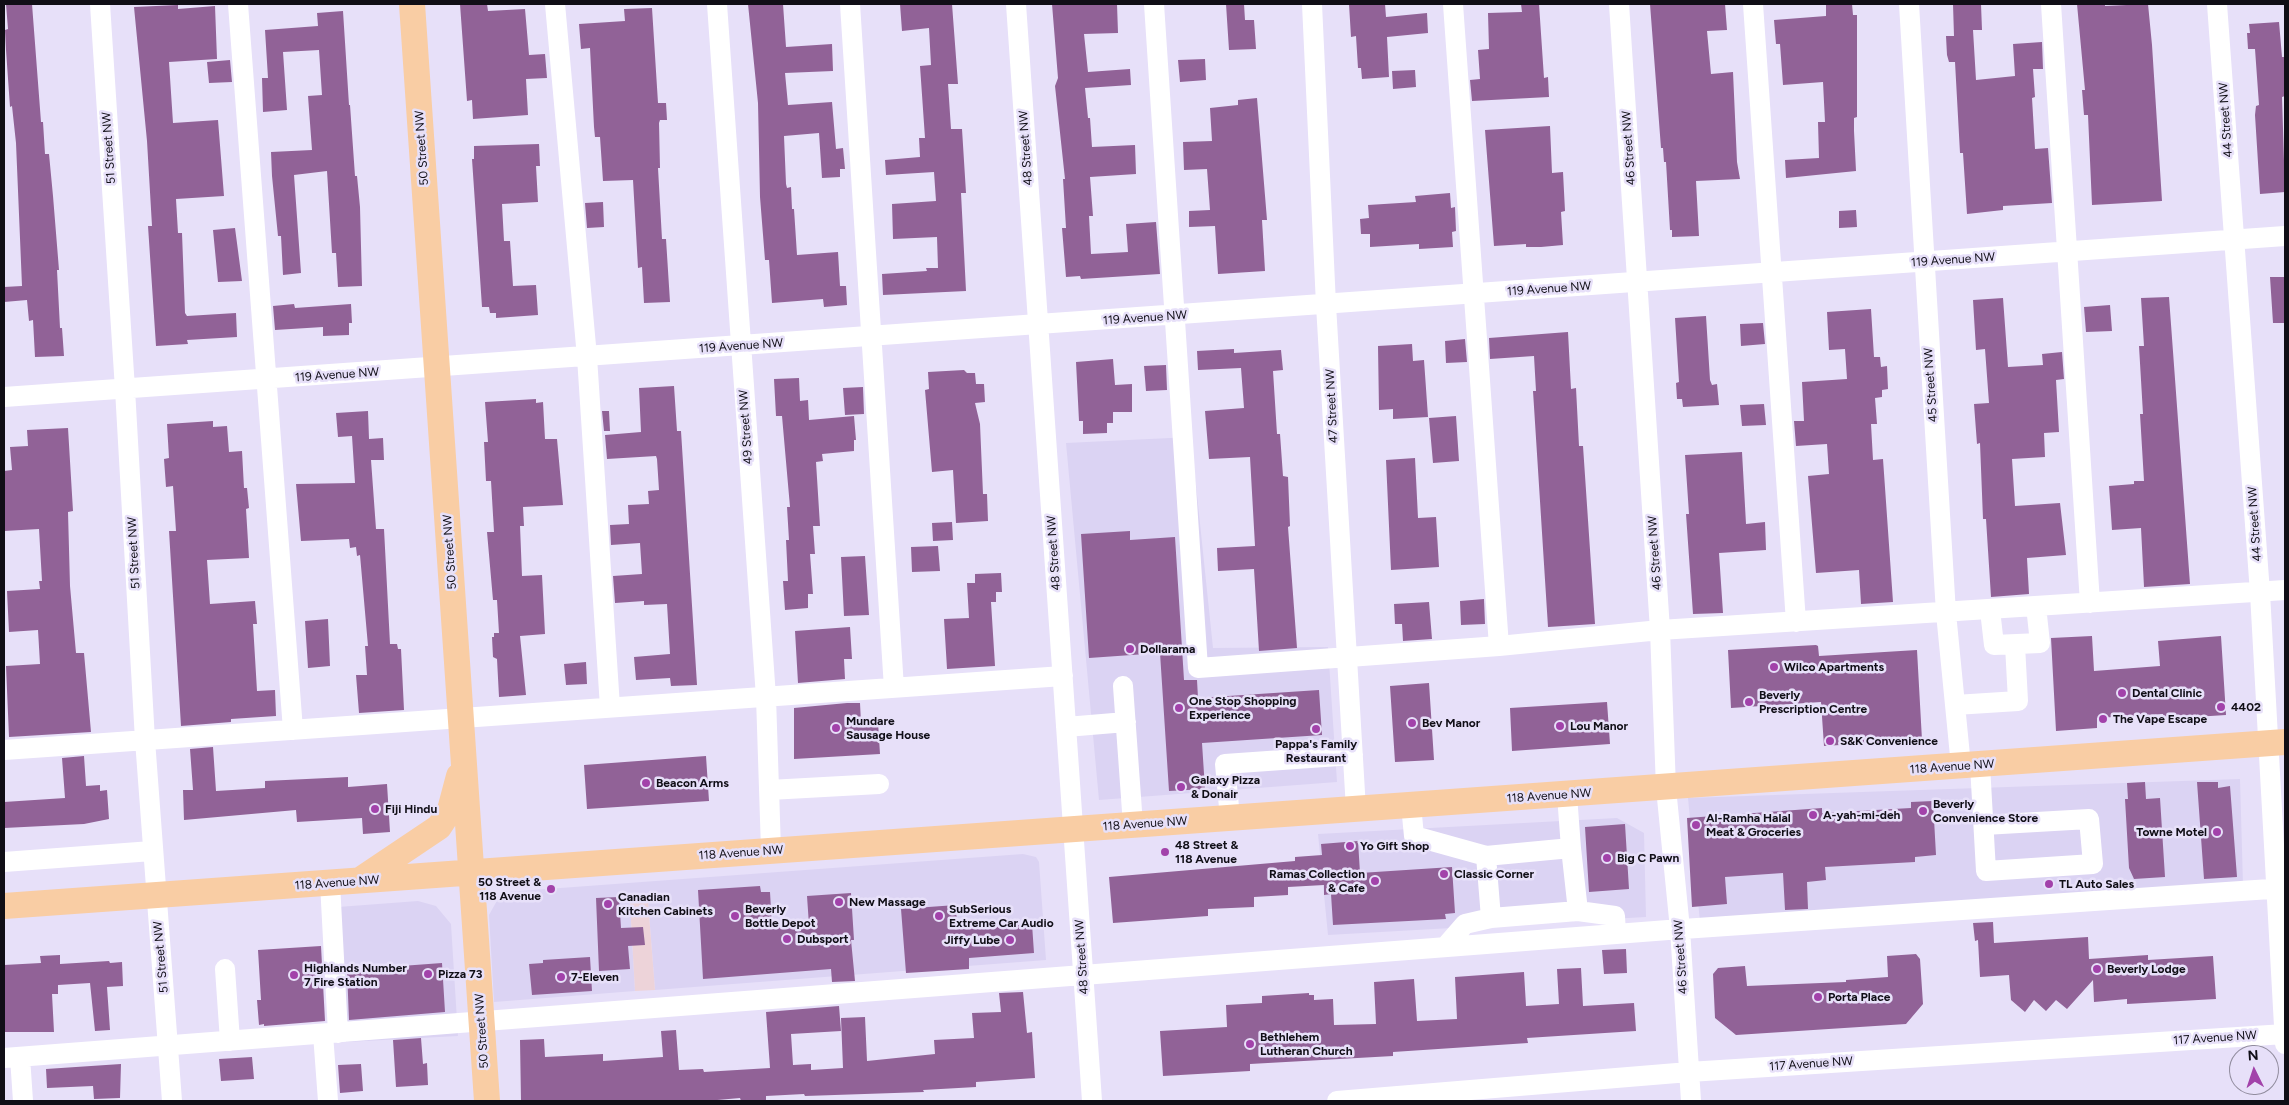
<!DOCTYPE html>
<style>
body{margin:0}
#map{position:relative;width:2289px;height:1105px;overflow:hidden;background:#e7e0f9;font-family:Figtree,sans-serif}
canvas{display:block}
.frame{position:absolute;inset:0;border:5px solid #100e16;pointer-events:none}
.north{position:absolute;left:2229px;top:1045px;width:50px;height:50px;box-sizing:border-box;background:#e7e0f9;border:1px solid #918c9e;border-radius:50%;rotate:356deg;font-size:14px;font-weight:700;line-height:20px;text-align:center;color:#100e16}
.north::after{content:'';display:block;margin:auto;width:18px;height:22px;background:#a242aa;clip-path:polygon(50% 0,100% 100%,50% 72%,0 100%)}
</style>
<div id="map">
<canvas width="2289" height="1105"></canvas>
<div class="frame"></div>
<div class="north">N</div>
</div>
<script>
const ctx = document.querySelector('canvas').getContext('2d');
ctx.lineJoin = 'round';
function paint(path, color) {
  ctx.fillStyle = color;
  ctx.fill(path, 'evenodd');
}
function shape(rows) {
  const path = new Path2D();
  for (const r of rows) {
    path.moveTo(r[0], r[1]);
    for (let i = 2; i < r.length; i += 2) path.lineTo(r[i], r[i + 1]);
  }
  return path;
}
function trace(path, color, width, dash) {
  ctx.strokeStyle = color;
  ctx.lineWidth = width;
  ctx.lineCap = dash ? 'butt' : 'round';
  ctx.setLineDash(dash || []);
  ctx.stroke(path);
}
function drawText(font, color, halo, rows, align = 'center') {
  ctx.font = font + ' Figtree,sans-serif';
  ctx.lineWidth = 5;
  ctx.setLineDash([]);
  ctx.textBaseline = 'middle';
  ctx.strokeStyle = halo;
  ctx.fillStyle = color;
  for (const [text, x, y, turn = 0] of rows) {
    ctx.save();
    ctx.translate(x, y);
    ctx.rotate((+turn || 0) * Math.PI / 180);
    ctx.textAlign = isNaN(turn) ? turn : align;
    if (halo) ctx.strokeText(text, 0, 0);
    ctx.fillText(text, 0, 0);
    ctx.restore();
  }
}
paint(shape([
 [1191,437,1213,648,1328,647,1337,782,1099,800,1066,443],
 [2240,779,2243,885,1700,922,1688,798],
 [1617,818,1644,833,1646,917,1328,935,1318,834],
 [1023,854,1036,857,1039,862,1046,960,655,990,648,901,630,903,635,991,494,1002,489,915,499,897,506,892],
 [418,901,436,906,451,924,458,1036,346,1042,338,907]
]), '#dbd3f3');
paint(shape([
 [648,901,655,990,635,991,630,903]
]), '#edd3d9');
paint(shape([
 [6,4,32,4,41,122,43,122,45,154,49,154,53,196,59,270,57,270,60,328,62,328,64,356,35,357,33,320,29,321,27,300,4,302,4,287,22,286,16,143,12,106,10,107,6,50,5,30,8,29],
 [460,4,487,4,488,11,525,9,529,55,545,54,547,78,526,79,528,115,473,119,472,100,467,101],
 [748,4,783,4,786,47,832,44,833,71,785,73,788,105,832,102,836,149,843,148,845,169,840,169,840,177,822,178,819,133,784,136,786,184,787,188,791,187,792,209,794,209,797,255,838,252,840,286,846,286,847,305,824,307,823,299,772,303,769,260,765,260,760,197,758,103],
 [900,4,952,4,958,84,948,84,951,129,962,129,966,193,961,193,966,291,883,295,882,274,927,271,926,268,938,268,937,237,893,239,892,204,936,201,934,172,886,175,885,160,920,157,919,138,925,138,920,66,931,65,929,28,902,31],
 [1052,4,1117,4,1118,33,1084,34,1088,72,1130,69,1131,85,1085,88,1088,118,1090,118,1092,147,1135,145,1136,174,1090,177,1093,216,1089,216,1091,254,1128,252,1126,224,1156,222,1160,274,1081,279,1080,276,1066,277,1062,228,1066,228,1063,179,1065,179,1055,86,1058,78],
 [1226,4,1244,4,1245,20,1254,20,1256,49,1229,50],
 [1349,4,1385,4,1386,17,1427,13,1428,33,1387,37,1389,77,1362,79,1361,68,1358,68,1356,36,1351,37],
 [1521,4,1539,4,1544,78,1548,77,1549,97,1472,101,1470,80,1480,79,1478,50,1489,49,1488,13,1522,12],
 [1650,4,1725,4,1727,30,1707,31,1711,74,1733,72,1737,162,1740,179,1696,181,1699,236,1672,237,1672,230,1670,230,1666,162,1664,162,1663,148,1661,148],
 [1826,4,1852,4,1853,15,1857,15,1857,117,1854,118,1854,131,1856,171,1786,178,1785,160,1819,158,1818,122,1825,122,1823,82,1783,85,1780,44,1776,44,1774,20,1826,16],
 [1953,4,1981,4,1982,30,1973,30,1976,80,2015,76,2013,44,2042,42,2043,69,2033,69,2035,97,2032,98,2035,149,2048,148,2052,203,2003,206,2003,210,1967,214,1963,153,1960,153,1955,62,1949,62,1947,55,1946,36,1954,36],
 [2077,4,2105,4,2105,6,2148,4,2152,45,2162,201,2092,205,2088,115,2084,115,2082,90,2085,90],
 [178,5,178,9,215,6,217,59,169,62,173,123,218,120,224,196,176,199,178,233,182,233,185,313,187,316,236,313,237,337,187,340,188,344,156,346,148,226,152,226,147,141,134,7],
 [652,8,658,103,666,103,667,120,660,120,659,123,660,168,658,168,662,239,666,239,670,302,644,303,642,267,638,268,633,180,603,181,600,137,595,137,594,127,590,48,581,49,579,24,625,21,624,9],
 [343,11,349,105,350,105,355,176,357,176,360,207,362,286,338,287,336,253,332,253,327,171,294,175,301,273,283,275,281,236,278,236,272,176,271,152,312,150,308,96,322,95,319,50,283,52,287,110,263,112,262,78,268,78,265,30,318,26,317,13],
 [2279,22,2282,57,2285,57,2285,96,2282,97,2285,192,2260,194,2255,115,2256,106,2259,105,2255,49,2248,49,2247,33,2250,33,2249,24],
 [1205,59,1206,80,1180,82,1178,60],
 [230,60,232,82,209,83,207,62],
 [1415,70,1416,87,1393,89,1392,71],
 [1257,98,1267,220,1262,220,1265,271,1218,274,1215,226,1189,227,1189,211,1210,210,1207,169,1184,170,1183,142,1212,141,1210,108,1238,105,1238,100],
 [1550,126,1552,173,1563,172,1565,211,1561,212,1563,245,1541,247,1526,247,1526,244,1494,246,1485,130],
 [539,144,540,166,536,166,538,202,502,204,504,241,510,241,513,286,536,285,538,315,496,318,496,313,490,313,489,307,482,307,472,159,474,159,474,146],
 [1450,193,1451,208,1455,207,1456,231,1452,232,1453,247,1419,249,1419,244,1370,247,1370,234,1361,234,1360,219,1369,218,1368,205,1416,202,1415,196],
 [603,202,604,227,587,228,585,203],
 [1856,210,1857,227,1839,228,1839,211],
 [235,228,242,281,218,282,213,230],
 [2270,277,2285,277,2285,323,2273,323],
 [2169,297,2190,584,2144,587,2141,528,2112,530,2109,486,2134,484,2134,481,2144,481,2140,414,2143,414,2139,346,2144,346,2141,298],
 [2003,298,2008,367,2043,365,2042,354,2062,352,2064,379,2056,380,2059,432,2044,433,2045,457,2012,459,2015,506,2060,503,2066,555,2027,558,2029,594,1991,597,1986,519,1983,519,1980,443,1977,444,1974,404,1989,403,1985,349,1976,350,1973,300],
 [294,304,295,308,351,304,352,323,349,323,349,335,323,336,323,327,275,330,273,306],
 [2110,305,2112,331,2086,332,2084,307],
 [1871,309,1874,357,1880,357,1881,367,1887,366,1888,389,1882,390,1882,397,1875,398,1877,424,1871,424,1873,460,1883,459,1893,602,1861,604,1859,570,1816,573,1808,476,1829,474,1827,444,1796,446,1794,421,1804,421,1802,382,1847,379,1845,349,1829,350,1827,312],
 [1706,316,1710,380,1712,385,1717,384,1719,405,1683,407,1682,399,1677,399,1676,383,1679,382,1675,318],
 [1763,323,1765,344,1741,346,1740,324],
 [1568,332,1571,389,1576,388,1579,446,1583,446,1595,624,1548,627,1533,391,1536,391,1534,356,1490,359,1489,338],
 [1465,339,1467,362,1446,363,1445,341],
 [1412,344,1413,361,1424,360,1428,417,1393,419,1393,409,1379,410,1378,346],
 [1234,349,1234,353,1281,350,1283,370,1273,371,1277,434,1280,434,1283,476,1288,477,1290,526,1288,527,1297,648,1259,651,1254,569,1218,571,1217,548,1255,546,1250,457,1209,459,1205,411,1244,408,1241,368,1198,370,1197,351],
 [1113,359,1115,385,1132,384,1132,412,1113,412,1113,423,1107,423,1107,433,1083,434,1083,421,1079,421,1076,362],
 [1166,365,1167,390,1146,391,1144,366],
 [964,370,967,373,975,373,976,384,984,384,985,402,975,403,980,424,983,494,987,494,988,521,956,523,953,470,932,472,925,390,929,389,928,372],
 [799,378,800,401,808,400,809,420,854,416,856,440,854,440,854,451,822,454,823,461,816,462,820,526,813,526,815,554,810,554,813,594,808,594,808,608,785,610,783,581,788,581,786,540,789,540,787,507,790,507,782,416,776,416,774,379],
 [674,386,677,431,681,431,697,685,671,686,670,678,636,680,634,657,670,654,667,604,644,605,644,601,615,603,613,576,642,574,640,543,611,545,610,525,629,524,628,505,649,504,648,491,659,490,657,459,656,456,607,459,605,435,641,432,639,388],
 [863,387,864,414,845,415,843,388],
 [536,399,536,403,543,402,545,439,557,439,563,505,523,507,524,526,520,526,522,576,542,575,545,634,520,636,526,695,499,697,497,659,493,657,492,637,494,637,494,633,499,633,497,600,493,600,487,532,494,532,491,481,486,481,484,442,488,442,485,402],
 [1764,404,1766,425,1742,426,1740,405],
 [368,411,369,439,383,438,384,460,371,460,376,529,384,529,390,644,397,644,398,649,401,649,404,710,359,713,356,675,367,675,365,646,368,646,360,555,357,556,356,547,350,548,349,539,301,541,296,484,355,483,352,436,338,437,336,413],
 [602,411,609,411,610,431,604,431],
 [1456,416,1459,461,1433,463,1429,418],
 [213,421,213,427,227,426,229,452,242,451,244,488,247,488,249,508,246,509,249,558,207,560,210,604,255,601,257,624,253,624,257,691,275,690,276,716,231,719,231,722,181,726,169,531,176,531,173,486,166,487,164,459,169,458,167,424],
 [68,428,73,511,68,512,70,586,76,653,84,653,91,732,9,737,6,666,40,664,38,630,9,632,7,591,40,589,39,581,42,581,39,529,4,531,4,471,12,470,10,447,28,446,27,430],
 [1742,452,1746,524,1765,522,1766,550,1719,553,1723,613,1693,614,1686,514,1689,514,1685,455],
 [1415,458,1418,518,1436,517,1439,567,1391,570,1386,460],
 [952,522,953,540,933,541,932,523],
 [1130,531,1130,540,1175,537,1184,680,1197,680,1198,698,1319,690,1322,735,1202,743,1205,789,1169,791,1160,653,1089,658,1081,534],
 [938,546,940,571,912,572,911,547],
 [865,556,869,615,844,616,841,557],
 [1001,573,1002,592,996,592,996,602,991,602,995,666,947,669,944,619,969,618,967,583,975,583,975,574],
 [1484,599,1485,624,1461,625,1460,601],
 [1429,602,1432,639,1403,641,1402,624,1395,624,1394,604],
 [328,619,330,666,308,668,305,621],
 [850,627,852,659,844,659,845,679,798,683,795,631],
 [2092,636,2094,671,2160,666,2158,641,2221,636,2226,715,2163,719,2163,714,2097,718,2097,728,2056,731,2051,638],
 [1816,645,1818,646,1819,656,1917,650,1922,740,1824,746,1821,702,1731,708,1728,650],
 [586,662,587,684,566,685,564,664],
 [1429,683,1434,760,1395,762,1390,686],
 [1607,702,1610,744,1512,751,1510,708],
 [847,703,860,703,861,723,878,722,880,754,794,759,794,708],
 [213,747,216,791,265,788,265,781,348,777,348,787,387,784,390,832,363,834,362,818,297,822,296,810,184,820,183,790,193,790,190,749],
 [84,756,86,786,100,785,100,791,107,790,109,819,84,824,4,828,4,802,65,798,62,758],
 [706,756,709,801,587,809,584,765],
 [2145,782,2146,799,2160,798,2165,877,2134,879,2129,868,2125,799,2128,799,2127,783],
 [2197,782,2218,782,2218,788,2230,786,2237,877,2204,879],
 [1933,801,1936,855,1915,857,1915,862,1825,867,1826,880,1807,882,1808,909,1785,910,1783,873,1725,877,1727,904,1692,907,1687,818,1822,808,1822,813,1911,808,1911,802],
 [1625,824,1629,889,1589,892,1585,827],
 [1358,841,1360,873,1452,867,1455,913,1445,914,1446,919,1333,925,1331,894,1324,895,1324,885,1288,887,1288,895,1254,897,1254,907,1208,909,1208,916,1113,923,1109,877,1295,861,1295,857,1322,855,1321,844],
 [760,886,761,892,770,892,772,927,809,925,807,896,851,893,854,940,851,940,855,981,832,982,831,969,703,979,698,890],
 [619,897,621,928,643,927,645,945,628,946,630,969,599,971,596,898],
 [956,905,957,929,1032,924,1034,953,969,958,969,969,906,973,901,909],
 [1993,922,1994,943,2088,937,2089,959,2148,955,2148,960,2213,956,2216,999,2127,1004,2127,999,2094,1002,2093,980,2067,1009,2056,1000,2046,1011,2034,1000,2025,1012,2011,1000,2009,975,1980,977,1978,940,1975,941,1973,923],
 [321,946,325,1021,264,1026,264,1024,259,1025,257,1000,261,1000,258,950],
 [1626,949,1627,973,1604,974,1602,950],
 [1916,954,1920,959,1923,1004,1906,1024,1736,1035,1715,1018,1713,974,1718,968,1745,966,1747,986,1846,982,1846,980,1888,977,1887,956],
 [60,955,60,964,109,961,110,963,122,962,123,986,107,987,110,1030,95,1031,90,983,58,985,58,994,52,994,54,1032,4,1032,4,965,41,963,40,956],
 [590,957,592,991,532,995,529,964,543,963,543,960],
 [442,963,445,1012,349,1020,347,970],
 [1581,968,1583,1006,1634,1003,1636,1031,1527,1038,1528,1043,1393,1052,1393,1056,1250,1064,1250,1071,1163,1076,1160,1031,1227,1027,1226,1005,1262,1003,1262,996,1309,993,1309,995,1314,995,1314,1000,1333,999,1334,1025,1376,1024,1374,982,1414,979,1417,1021,1457,1019,1455,977,1524,972,1526,1006,1559,1004,1557,969],
 [1023,992,1027,1033,1032,1032,1035,1078,976,1082,976,1087,923,1090,924,1092,805,1096,804,1094,766,1096,766,1100,743,1101,741,1101,740,1098,706,1101,521,1101,520,1040,544,1039,545,1057,603,1054,603,1061,663,1057,661,1031,676,1030,679,1070,703,1069,704,1072,770,1068,766,1012,839,1006,841,1031,791,1034,793,1065,811,1064,811,1070,843,1068,841,1018,865,1017,867,1061,935,1054,934,1040,974,1038,972,1013,1001,1012,999,993],
 [421,1038,423,1064,427,1063,428,1085,396,1087,393,1040],
 [252,1057,254,1079,221,1081,219,1059],
 [121,1064,120,1098,94,1099,93,1086,47,1088,46,1069],
 [361,1064,363,1091,340,1093,338,1065]
]), '#916297');
trace(shape([
 [100,4,125,389,145,740,172,1101],
 [238,4,293,730],
 [555,4,587,357,610,707],
 [717,4,766,697,771,850],
 [850,4,894,688],
 [1016,4,1092,1101],
 [1154,4,1198,668,1499,646,1660,630,2285,590],
 [1312,4,1326,305,1356,809],
 [1453,4,1499,646],
 [1619,4,1660,630,1666,788,1680,929,1691,1101],
 [1753,4,1796,622],
 [1909,4,1946,613,1961,766],
 [2051,4,2090,603],
 [2217,4,2260,593,2285,1044],
 [4,397,2285,236],
 [1990,610,1994,645,2040,643,2036,606],
 [1123,686,1133,825],
 [1955,705,2018,701,2015,645],
 [1066,727,1126,722],
 [4,750,1063,676],
 [1980,765,1986,871,2093,864,2089,819,1984,825],
 [769,790,879,784],
 [1567,795,1571,848],
 [1411,805,1414,836,1486,856],
 [1230,818,1225,764,1353,755],
 [4,862,152,851],
 [330,883,338,1033],
 [1578,911,1571,848,1486,856,1491,918,1578,911,1615,916,1616,934],
 [1445,947,1465,924,1491,918],
 [225,969,230,1041],
 [323,1034,328,1101],
 [20,1057,23,1101],
 [4,1058,1668,930,2285,888],
 [1337,1101,1689,1072,2285,1034]
]), '#fff', 20);
trace(shape([
 [412,4,487,1101],
 [360,880,439,827,450,810,459,776],
 [4,906,2285,742]
]), '#f9cda4', 26);
for (const [x, y, r, color] of [
 [1130,649,5,"#a242aa"],
 [1774,667,5,"#a242aa"],
 [2122,693,5,"#a242aa"],
 [1749,702,5,"#a242aa"],
 [2221,707,5,"#a242aa"],
 [1179,708,5,"#a242aa"],
 [2103,719,5,"#a242aa"],
 [1412,723,5,"#a242aa"],
 [1560,726,5,"#a242aa"],
 [836,728,5,"#a242aa"],
 [1316,729,5,"#a242aa"],
 [1830,741,5,"#a242aa"],
 [646,783,5,"#a242aa"],
 [1181,787,5,"#a242aa"],
 [375,809,5,"#a242aa"],
 [1923,811,5,"#a242aa"],
 [1813,815,5,"#a242aa"],
 [1696,825,5,"#a242aa"],
 [2217,832,5,"#a242aa"],
 [1350,846,5,"#a242aa"],
 [1165,852,5,"#a242aa"],
 [1607,858,5,"#a242aa"],
 [1444,874,5,"#a242aa"],
 [1375,881,5,"#a242aa"],
 [2049,884,5,"#a242aa"],
 [551,889,5,"#a242aa"],
 [839,902,5,"#a242aa"],
 [608,904,5,"#a242aa"],
 [735,916,5,"#a242aa"],
 [939,916,5,"#a242aa"],
 [787,939,5,"#a242aa"],
 [1010,940,5,"#a242aa"],
 [2097,969,5,"#a242aa"],
 [428,974,5,"#a242aa"],
 [294,975,5,"#a242aa"],
 [561,977,5,"#a242aa"],
 [1818,997,5,"#a242aa"],
 [1250,1044,5,"#a242aa"]
]) {
  const dot = new Path2D();
  dot.arc(x, y, r, 0, 2 * Math.PI);
  ctx.fillStyle = color;
  ctx.fill(dot);
  trace(dot, '#e7e0f9', 2);
}
drawText('12px', '#100e16', '#e7e0f9', [
 ["44 Street NW",2226,120,-94],
 ["51 Street NW",109,148,-94],
 ["50 Street NW",422,148,-94],
 ["48 Street NW",1026,148,-94],
 ["46 Street NW",1629,148,-94],
 ["119 Avenue NW",1953,260,-4],
 ["119 Avenue NW",1549,289,-4],
 ["119 Avenue NW",1145,318,-4],
 ["119 Avenue NW",741,346,-4],
 ["119 Avenue NW",337,375,-4],
 ["45 Street NW",1931,385,-94],
 ["47 Street NW",1332,406,-93],
 ["49 Street NW",746,427,-94],
 ["44 Street NW",2255,524,-94],
 ["50 Street NW",450,552,-94],
 ["51 Street NW",134,553,-93],
 ["48 Street NW",1054,553,-94],
 ["46 Street NW",1655,553,-94],
 ["118 Avenue NW",1952,767,-4],
 ["118 Avenue NW",1549,796,-4],
 ["118 Avenue NW",1145,824,-4],
 ["118 Avenue NW",741,853,-4],
 ["118 Avenue NW",337,883,-4],
 ["51 Street NW",161,957,-95],
 ["48 Street NW",1082,957,-94],
 ["46 Street NW",1681,957,-94],
 ["50 Street NW",482,1031,-94],
 ["117 Avenue NW",2215,1038,-4],
 ["117 Avenue NW",1811,1064,-4]
]);
drawText('bold 12px', '#100e16', '#e7e0f9', [
 ["Dollarama",1140,649],
 ["Wilco Apartments",1784,667],
 ["Dental Clinic",2132,693],
 ["Beverly",1759,695],
 ["Prescription Centre",1759,709],
 ["One Stop Shopping",1189,701],
 ["Experience",1189,715],
 ["4402",2231,707],
 ["The Vape Escape",2113,719],
 ["Mundare",846,721],
 ["Sausage House",846,735],
 ["Bev Manor",1422,723],
 ["Lou Manor",1570,726],
 ["S&K Convenience",1840,741],
 ["Pappa's Family",1316,744,"center"],
 ["Restaurant",1316,758,"center"],
 ["Galaxy Pizza",1191,780],
 ["& Donair",1191,794],
 ["Beacon Arms",656,783],
 ["Beverly",1933,804],
 ["Convenience Store",1933,818],
 ["Fiji Hindu",385,809],
 ["A-yah-mi-deh",1823,815],
 ["Al-Ramha Halal",1706,818],
 ["Meat & Groceries",1706,832],
 ["Towne Motel",2207,832,"right"],
 ["48 Street &",1175,845],
 ["118 Avenue",1175,859],
 ["Yo Gift Shop",1360,846],
 ["Big C Pawn",1617,858],
 ["Ramas Collection",1365,874,"right"],
 ["& Cafe",1365,888,"right"],
 ["Classic Corner",1454,874],
 ["50 Street &",541,882,"right"],
 ["118 Avenue",541,896,"right"],
 ["TL Auto Sales",2059,884],
 ["Canadian",618,897],
 ["Kitchen Cabinets",618,911],
 ["New Massage",849,902],
 ["Beverly",745,909],
 ["Bottle Depot",745,923],
 ["SubSerious",949,909],
 ["Extreme Car Audio",949,923],
 ["Dubsport",797,939],
 ["Jiffy Lube",1000,940,"right"],
 ["Highlands Number",304,968],
 ["7 Fire Station",304,982],
 ["Beverly Lodge",2107,969],
 ["Pizza 73",438,974],
 ["7-Eleven",571,977],
 ["Porta Place",1828,997],
 ["Bethlehem",1260,1037],
 ["Lutheran Church",1260,1051]
], 'left');
</script>
